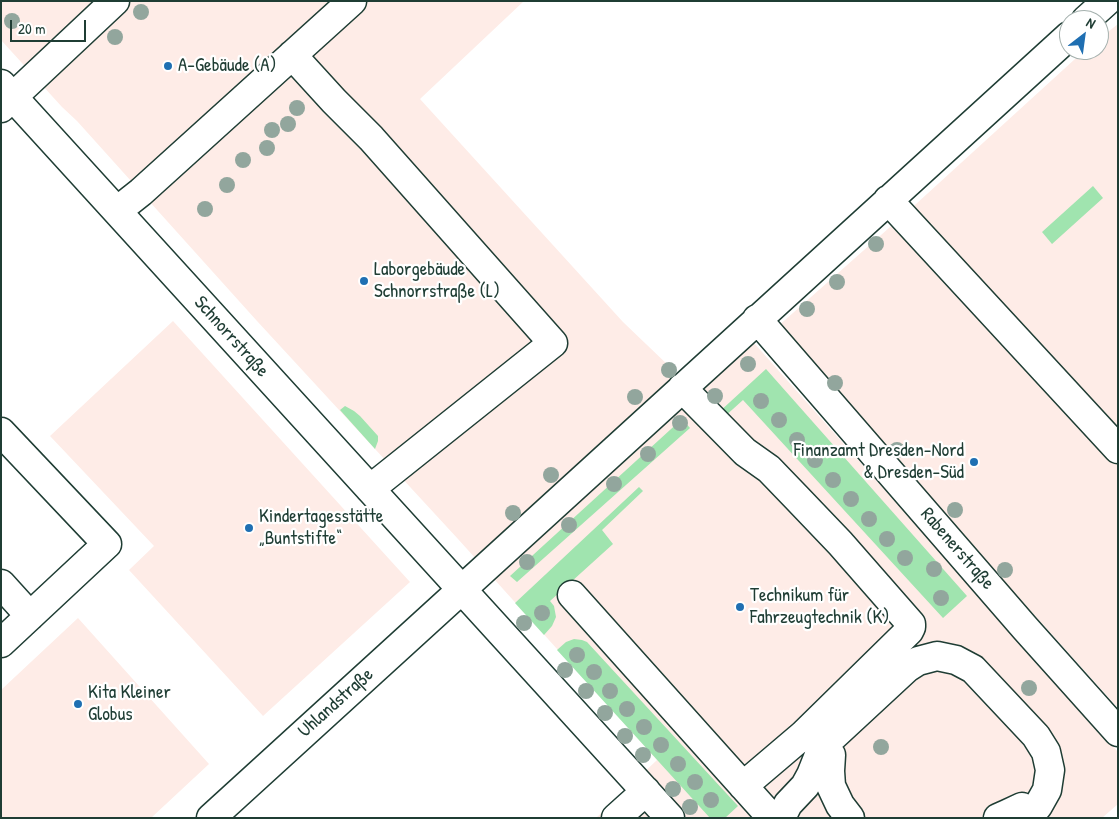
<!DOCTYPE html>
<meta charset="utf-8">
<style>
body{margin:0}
#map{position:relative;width:1119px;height:819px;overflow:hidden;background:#fff;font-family:"Patrick Hand",sans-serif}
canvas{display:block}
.frame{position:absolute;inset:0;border:2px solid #1f3d34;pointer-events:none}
.north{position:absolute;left:1059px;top:10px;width:50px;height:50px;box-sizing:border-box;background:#fff;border:1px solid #a5b1ae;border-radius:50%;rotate:30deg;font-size:14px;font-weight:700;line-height:20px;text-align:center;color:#1f3d34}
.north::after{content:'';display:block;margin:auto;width:18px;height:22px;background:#1f6fb2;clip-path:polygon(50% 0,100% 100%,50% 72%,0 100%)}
.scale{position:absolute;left:10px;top:20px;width:76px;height:22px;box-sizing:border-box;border:2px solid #1f3d34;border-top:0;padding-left:6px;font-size:15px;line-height:18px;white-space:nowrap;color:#1f3d34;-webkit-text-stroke:4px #fff;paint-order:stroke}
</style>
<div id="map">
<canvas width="1119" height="819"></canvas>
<div class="frame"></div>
<div class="north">N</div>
<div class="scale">20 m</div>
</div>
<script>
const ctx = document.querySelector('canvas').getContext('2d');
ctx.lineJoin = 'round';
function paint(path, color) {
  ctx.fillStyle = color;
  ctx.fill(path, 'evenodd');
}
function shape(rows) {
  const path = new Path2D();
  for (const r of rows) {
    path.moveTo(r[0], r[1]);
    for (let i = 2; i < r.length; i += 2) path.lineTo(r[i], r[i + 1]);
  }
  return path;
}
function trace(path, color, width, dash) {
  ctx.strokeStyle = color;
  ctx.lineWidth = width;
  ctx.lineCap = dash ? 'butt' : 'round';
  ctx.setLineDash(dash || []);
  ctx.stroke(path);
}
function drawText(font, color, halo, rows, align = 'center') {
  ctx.font = font + ' "Patrick Hand",sans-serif';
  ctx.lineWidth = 4.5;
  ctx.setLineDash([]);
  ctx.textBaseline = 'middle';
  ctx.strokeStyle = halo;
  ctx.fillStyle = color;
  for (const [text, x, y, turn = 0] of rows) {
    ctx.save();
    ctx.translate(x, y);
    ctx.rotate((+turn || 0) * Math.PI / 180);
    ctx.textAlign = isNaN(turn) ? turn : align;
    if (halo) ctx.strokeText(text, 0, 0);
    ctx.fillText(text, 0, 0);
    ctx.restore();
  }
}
paint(shape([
 [1,1,524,1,420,99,623,322,693,389,754,343,1118,752,1118,804,1102,818,596,818,657,760,458,539,257,321,77,121,62,107,1,40],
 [1118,24,1118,708,776,328,916,204,1075,59,1086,50,1099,50,1099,39],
 [173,321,410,582,263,716,129,570,154,546,50,436],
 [78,618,209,764,151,818,1,818,1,690]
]), '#feece7');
paint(shape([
 [1093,186,1103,198,1052,244,1042,232],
 [766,369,967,596,943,618,743,400,723,418,718,413],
 [345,406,354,411,360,416,378,436,378,441,375,449,340,410],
 [682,419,690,428,517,582,510,576],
 [639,487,643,491,602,530,613,544,550,601,554,606,556,617,552,626,544,635,515,603],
 [574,639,582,640,587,642,738,806,725,818,710,818,557,650,566,642]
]), '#a0e4af');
const minor = shape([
 [1086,20,1107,1],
 [292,55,334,101,371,138,553,343,370,489],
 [1,84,670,818],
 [1,108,115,1],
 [888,200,1118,449],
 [117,211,141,192,352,1],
 [757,319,1025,628,1118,732],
 [682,388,745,452,769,469,796,497,840,543,911,624,911,627,909,631,803,735,743,786],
 [1,432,107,544,1,643],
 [1,584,30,616],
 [572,595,772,818],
 [831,755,830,771,831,786,840,805,850,818],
 [211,818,1069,36],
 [616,818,646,791],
 [781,818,788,804,805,786,811,775,821,750,826,743,907,668,918,661,937,656,956,660,973,669,1036,736,1046,752,1050,770,1047,790,1038,806,1026,818],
 [998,818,1007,814,1022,807]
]);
trace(minor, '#1f3d34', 31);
trace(minor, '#fff', 28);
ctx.fillStyle = '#92a69d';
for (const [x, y] of [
 [141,12],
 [12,21],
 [115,37],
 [297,108],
 [288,124],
 [272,130],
 [267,148],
 [243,160],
 [227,185],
 [205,209],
 [876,244],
 [837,282],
 [807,309],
 [748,364],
 [669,370],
 [835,383],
 [715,396],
 [635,397],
 [761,401],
 [779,420],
 [680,423],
 [797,440],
 [897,450],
 [648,454],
 [815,460],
 [551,475],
 [833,480],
 [614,484],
 [851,499],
 [955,510],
 [513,513],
 [869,519],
 [569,525],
 [887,539],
 [905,558],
 [527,562],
 [934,569],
 [1005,570],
 [941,598],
 [542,613],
 [524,623],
 [577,655],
 [565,670],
 [594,672],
 [1029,688],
 [586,691],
 [610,691],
 [627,709],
 [605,713],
 [644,727],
 [625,736],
 [661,745],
 [881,747],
 [643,755],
 [678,764],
 [695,782],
 [673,789],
 [711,800],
 [690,807]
]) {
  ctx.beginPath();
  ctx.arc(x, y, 8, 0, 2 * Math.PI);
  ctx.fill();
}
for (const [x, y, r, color] of [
 [168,66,5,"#1f6fb2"],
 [364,281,5,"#1f6fb2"],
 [974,462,5,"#1f6fb2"],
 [249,528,5,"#1f6fb2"],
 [740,607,5,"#1f6fb2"],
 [78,704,5,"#1f6fb2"]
]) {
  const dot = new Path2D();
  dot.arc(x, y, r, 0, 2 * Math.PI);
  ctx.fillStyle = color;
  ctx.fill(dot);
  trace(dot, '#fff', 2);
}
drawText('19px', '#1f3d34', '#fff', [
 ["A-Gebäude (A)",178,66],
 ["Laborgebäude",374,270],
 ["Schnorrstraße (L)",374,292],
 ["Finanzamt Dresden-Nord",964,451,"right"],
 ["& Dresden-Süd",964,473,"right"],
 ["Kindertagesstätte",259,517],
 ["„Buntstifte“",259,539],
 ["Technikum für",750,596],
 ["Fahrzeugtechnik (K)",750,618],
 ["Kita Kleiner",88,693],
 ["Globus",88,715]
], 'left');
drawText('19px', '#1f3d34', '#fff', [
 ["Schnorrstraße",231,337,48],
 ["Rabenerstraße",957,549,49],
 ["Uhlandstraße",336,703,-42]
]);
</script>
